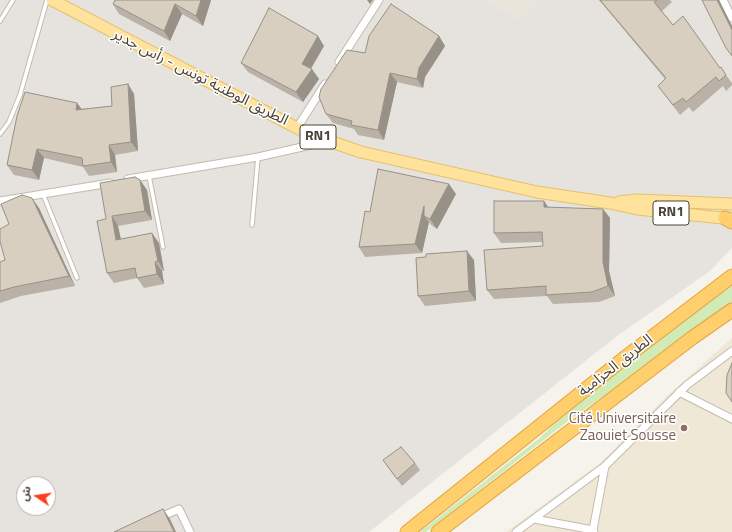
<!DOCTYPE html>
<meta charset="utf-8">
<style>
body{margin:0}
#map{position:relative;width:732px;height:532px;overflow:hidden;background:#f6f3ec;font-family:"Titillium Web","Noto Sans Arabic",sans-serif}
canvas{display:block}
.north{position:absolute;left:16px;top:476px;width:40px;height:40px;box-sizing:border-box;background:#fff;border:1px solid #b7b4b0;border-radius:50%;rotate:283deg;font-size:11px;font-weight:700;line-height:16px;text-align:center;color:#4b4439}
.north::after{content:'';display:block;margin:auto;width:14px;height:18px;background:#fc3f1d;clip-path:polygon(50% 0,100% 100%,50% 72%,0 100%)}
</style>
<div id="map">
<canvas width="732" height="532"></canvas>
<div class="north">ش</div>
</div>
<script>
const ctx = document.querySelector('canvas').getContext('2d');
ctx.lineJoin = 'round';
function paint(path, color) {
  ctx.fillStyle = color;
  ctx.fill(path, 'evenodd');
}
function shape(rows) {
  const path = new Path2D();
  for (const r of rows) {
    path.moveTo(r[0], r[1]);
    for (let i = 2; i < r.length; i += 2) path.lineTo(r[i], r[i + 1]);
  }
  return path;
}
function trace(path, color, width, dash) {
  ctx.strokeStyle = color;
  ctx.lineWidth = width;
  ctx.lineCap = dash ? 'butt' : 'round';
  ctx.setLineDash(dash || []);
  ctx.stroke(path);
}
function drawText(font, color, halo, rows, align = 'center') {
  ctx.font = font + ' "Titillium Web","Noto Sans Arabic",sans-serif';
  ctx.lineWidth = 3;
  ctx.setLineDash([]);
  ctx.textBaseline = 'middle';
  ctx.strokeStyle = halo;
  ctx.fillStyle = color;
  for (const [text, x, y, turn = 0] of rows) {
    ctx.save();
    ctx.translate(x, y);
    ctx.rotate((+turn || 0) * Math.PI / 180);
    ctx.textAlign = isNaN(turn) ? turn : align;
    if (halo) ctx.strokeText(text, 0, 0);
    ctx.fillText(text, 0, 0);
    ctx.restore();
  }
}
paint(shape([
 [483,0,539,0,519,19]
]), '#eae5da');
paint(shape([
 [0,0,483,0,519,19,539,0,732,0,732,248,710,271,617,336,369,532,0,532],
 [24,484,48,484,48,508,24,508]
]), '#e6e2dd');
paint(shape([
 [732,338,732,532,506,532,600,463,670,393]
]), '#efe8d6');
paint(shape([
 [732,283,732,306,568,421,426,532,420,532,541,437,563,415]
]), '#d2eab5');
const lane = shape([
 [0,21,13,0],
 [0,134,9,122,20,95,47,0],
 [149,176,163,247],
 [43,194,77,278],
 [252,225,258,157]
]);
const street = shape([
 [723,0,732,18],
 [339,62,379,0],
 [297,128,325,84],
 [128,179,258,157,311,145,320,138],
 [0,201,110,183],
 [679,392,732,419],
 [158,518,179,509,190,532],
 [534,519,593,530],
 [516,532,605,466,687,385,732,351],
 [594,532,593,530,605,466]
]);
const primary = shape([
 [52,0,297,128,320,138,361,152,537,192,610,203,637,209,732,219],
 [619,202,637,200,732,204]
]);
const highway = shape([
 [725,218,732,222],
 [407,532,622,360,732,276],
 [438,532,692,338,732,310]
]);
trace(lane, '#c2bbae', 5.5);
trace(street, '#c2bbae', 9);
trace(primary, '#e6c16a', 13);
trace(highway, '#e0a43c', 15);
trace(lane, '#fff', 3.5);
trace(street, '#fff', 7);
trace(primary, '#ffe39c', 11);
trace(highway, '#ffcf6e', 13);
paint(shape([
 [115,0,211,0,203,26,182,14,170,41,119,14,113,4],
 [599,0,670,0,672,2,662,11,673,25,726,75,732,83,732,85,726,91,723,86,693,112,689,107,680,115,658,86,665,79],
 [439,36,445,46,425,77,423,88,397,82,384,140,358,135,354,129,333,123,326,114,365,53],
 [324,46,311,69,319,79,303,102,248,72,241,63],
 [128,84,134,94,138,151,115,155,117,172,89,176,83,167,44,158,39,180,14,175,7,165,77,103,82,109,112,106],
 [140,180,147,190,152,220,118,226,121,239,159,243,164,271,162,271,164,284,144,288,137,278,114,283,107,273,106,219],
 [456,194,437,229,431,225,429,222,422,253,365,257,359,247,370,212],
 [544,201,548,207,603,209,610,218,609,271,615,296,599,302,553,304,547,296,494,299,487,290,543,246,543,242,501,243,494,233],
 [39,208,75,286,21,296,0,303,0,262,5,260],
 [474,260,476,301,425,306,418,296],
 [383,460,415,463,420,470,402,486]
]), '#bab2a6');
paint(shape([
 [201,0,211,0,203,26,196,16],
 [367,0,373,0,370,4],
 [717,0,719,0,732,26,732,30],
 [175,4,182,14,170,41,164,31],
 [318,36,324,46,308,73,302,64],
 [439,36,445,46,425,77,423,88,417,79,419,68],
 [312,69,319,79,303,102,296,92],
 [390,73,397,82,384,140,378,130],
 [128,84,134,94,138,151,131,142],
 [77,103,84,113,76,110],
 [109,145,115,155,117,172,111,162],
 [37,149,44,158,39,180,32,170],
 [140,180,147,190,152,220,145,211],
 [449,184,456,194,437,229,430,219,424,216,429,222,422,253,415,244,424,206],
 [32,198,39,208,75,286,69,276],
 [544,201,550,210,544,207],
 [603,209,610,218,609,271,615,296,608,286,603,262],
 [112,216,118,226,123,250,116,240],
 [152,233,159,243,164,271,158,261],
 [467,251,474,260,476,301,469,291],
 [155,262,162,271,164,284,157,274],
 [163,509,170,519,176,532,174,532]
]), '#979187');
const building = shape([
 [115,0,201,0,196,16,175,4,164,31,113,4,115,0],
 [600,0,657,0,654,2,673,25,683,16,720,68,721,67,726,75,719,81,716,77,686,102,683,98,673,105,658,86,666,78,600,0],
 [702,0,717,0,732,30,732,56,726,48,702,0],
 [391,4,439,36,419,68,417,79,390,73,378,130,351,125,352,121,326,114,319,97,321,89,347,50,365,53,369,36,391,4],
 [269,8,318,36,302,64,312,69,296,92,241,63,269,8],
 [128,84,131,142,109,145,111,162,83,166,82,158,37,149,32,170,7,165,17,116,25,92,77,103,76,110,112,106,111,87,128,84],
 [378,169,449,184,430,219,424,216,424,206,415,244,359,247,365,211,370,212,378,169],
 [135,177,140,180,145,211,112,216,116,240,152,233,158,261,155,262,157,274,137,278,135,268,107,273,97,221,106,219,100,183,135,177],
 [22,195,32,198,69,276,14,287,0,291,0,262,5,260,0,241,0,229,9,224,1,204,22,195],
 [494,201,544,201,544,207,603,209,603,262,608,286,592,292,546,295,546,286,487,290,484,250,543,246,542,232,494,233,494,201],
 [467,251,469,291,418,296,416,258,426,257,426,254,467,251],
 [732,363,732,402,726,393,727,375,732,363],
 [401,447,415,463,397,479,383,460,401,447],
 [163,509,174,532,114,532,163,509]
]);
paint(building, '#d8cfc1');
trace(building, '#979187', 1);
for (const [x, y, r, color] of [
 [684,428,4,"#8d6e63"]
]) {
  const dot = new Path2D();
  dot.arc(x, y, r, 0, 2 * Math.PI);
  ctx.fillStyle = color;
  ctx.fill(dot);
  trace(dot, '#fff', 1.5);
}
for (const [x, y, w] of [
 [318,137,36],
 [671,213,36]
]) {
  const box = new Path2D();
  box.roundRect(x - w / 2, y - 12, w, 24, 3);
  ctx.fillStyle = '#fff';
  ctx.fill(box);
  trace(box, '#4b4439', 1);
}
drawText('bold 14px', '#4b4439', null, [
 ["RN1",318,137],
 ["RN1",671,213]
]);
drawText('15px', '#4b4439', '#fff', [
 ["الطريق الوطنية تونس - رأس جدير",200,78,27],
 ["الطريق الحزامية",616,366,-38]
]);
drawText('15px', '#785e54', '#fff', [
 ["Cité Universitaire",676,419],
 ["Zaouiet Sousse",676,436]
], 'right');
</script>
